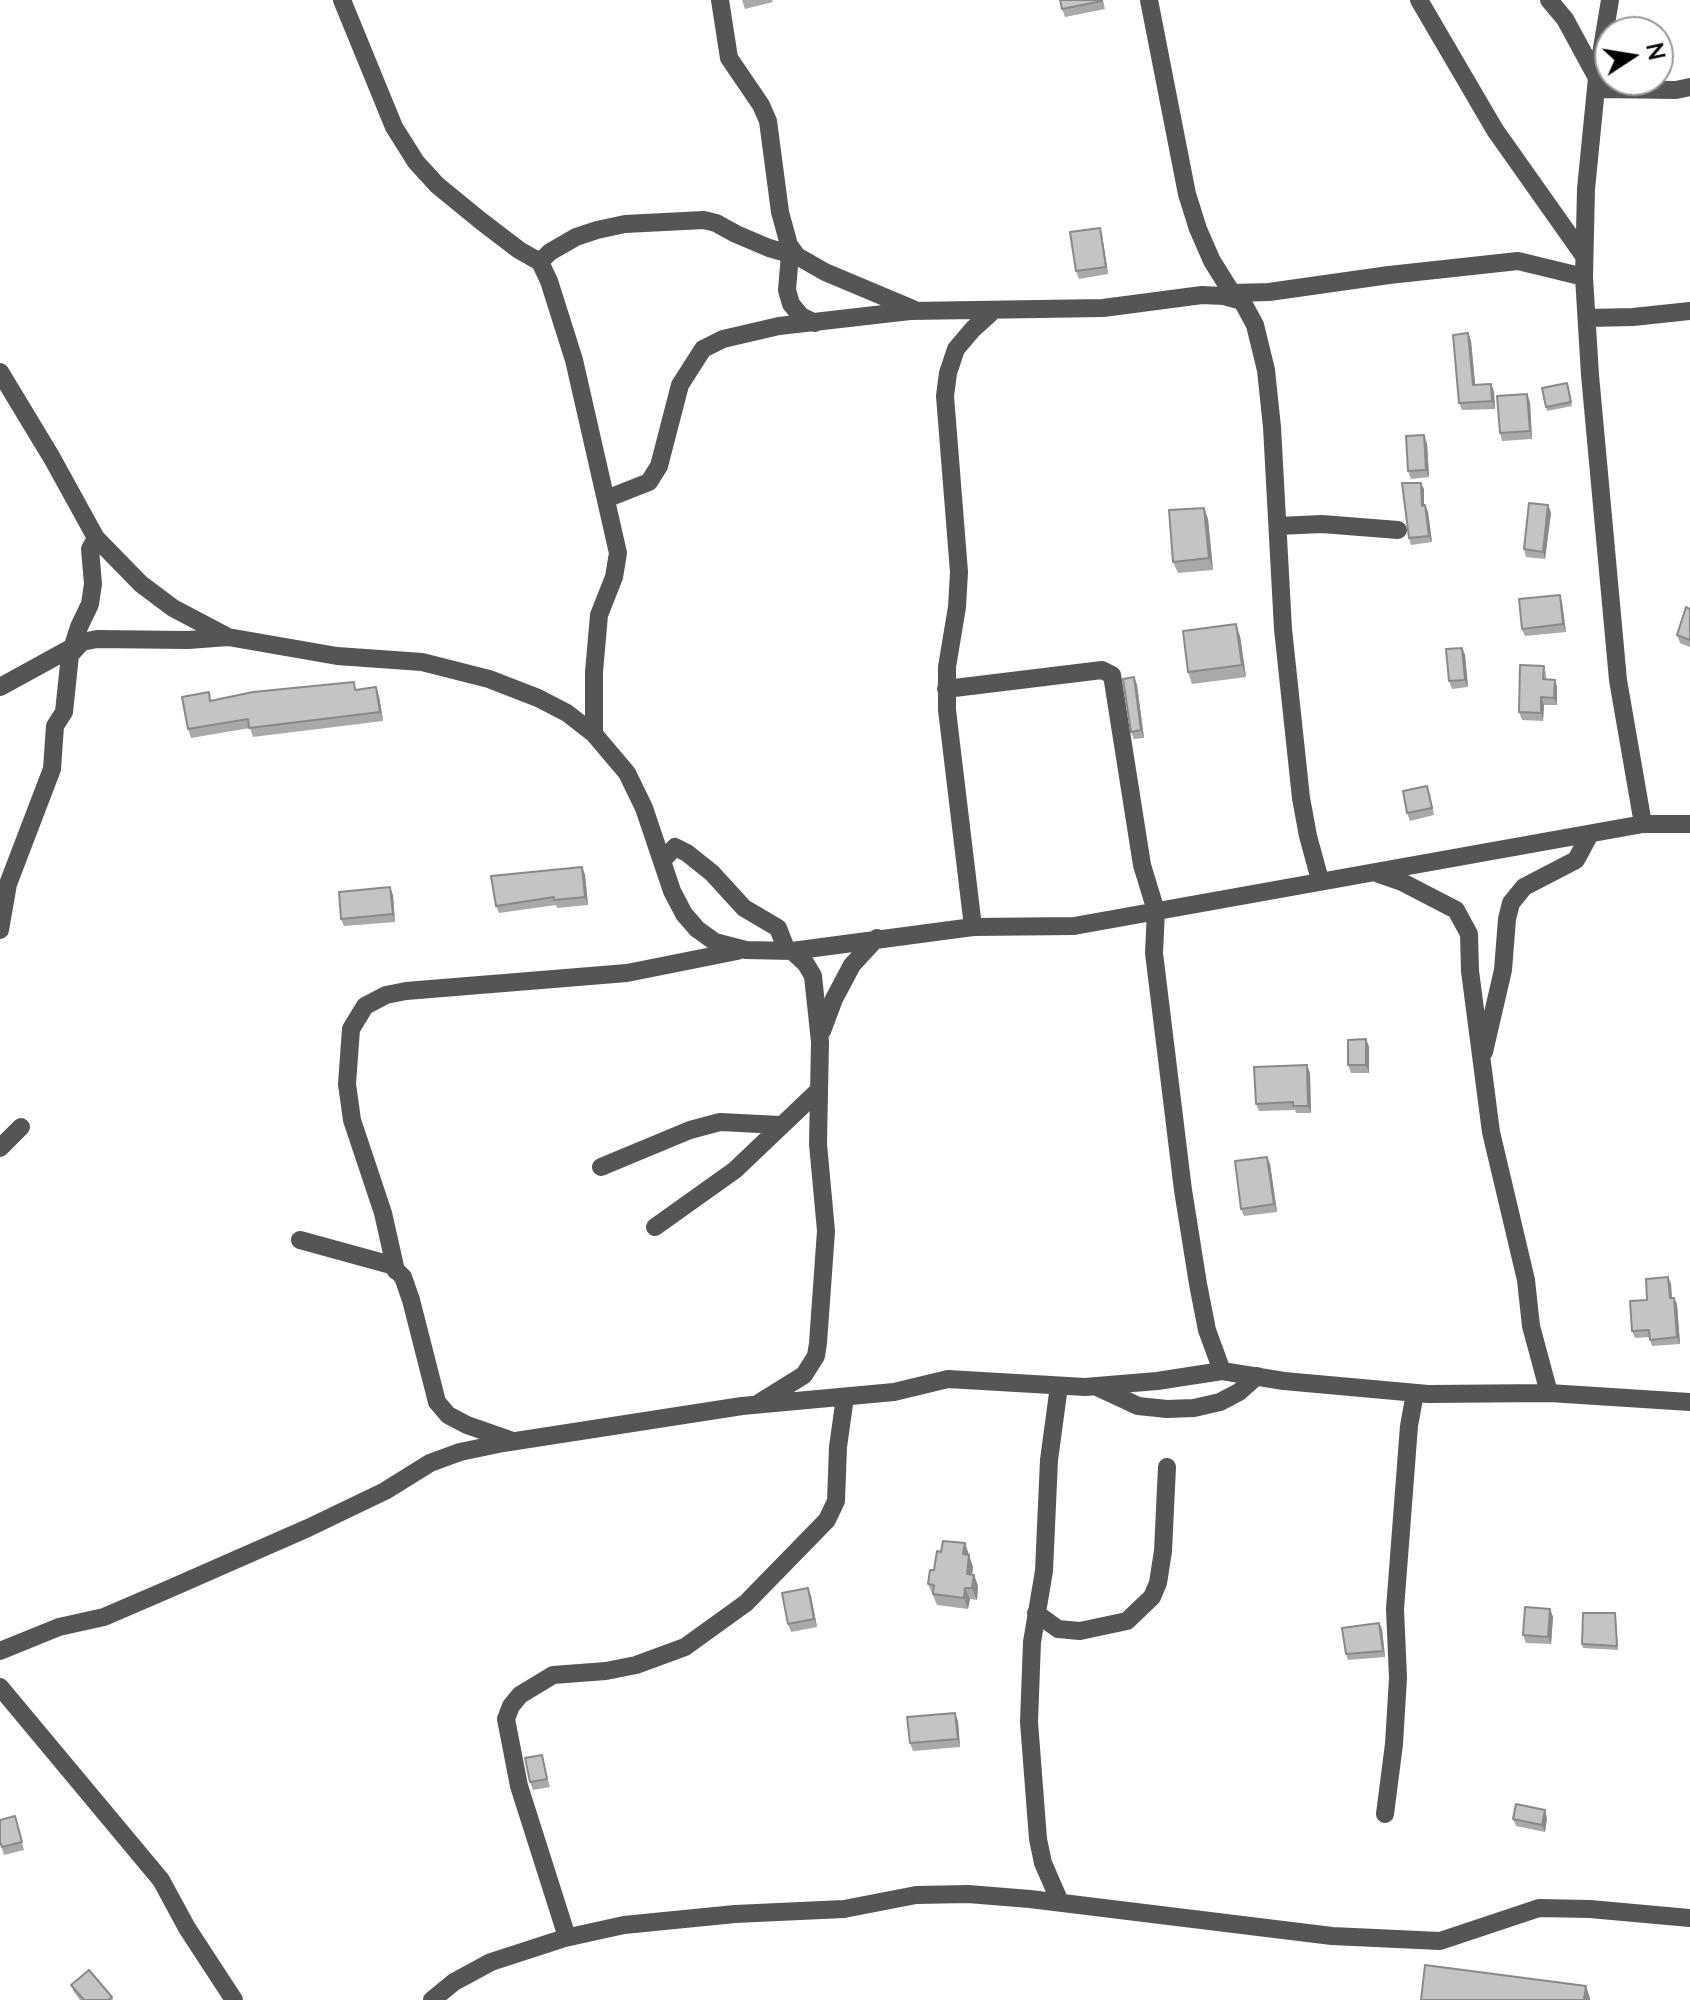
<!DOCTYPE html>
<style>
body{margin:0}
#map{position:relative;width:1690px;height:2000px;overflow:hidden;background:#fff;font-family:Lato,sans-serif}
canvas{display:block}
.north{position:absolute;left:1594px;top:16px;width:80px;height:80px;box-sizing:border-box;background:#fff;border:2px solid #999;border-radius:50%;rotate:78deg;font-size:22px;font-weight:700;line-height:32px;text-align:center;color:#000}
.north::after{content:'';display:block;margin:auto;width:28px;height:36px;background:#000;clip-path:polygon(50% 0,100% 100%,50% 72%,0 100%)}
</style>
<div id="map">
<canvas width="1690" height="2000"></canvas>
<div class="north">N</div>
</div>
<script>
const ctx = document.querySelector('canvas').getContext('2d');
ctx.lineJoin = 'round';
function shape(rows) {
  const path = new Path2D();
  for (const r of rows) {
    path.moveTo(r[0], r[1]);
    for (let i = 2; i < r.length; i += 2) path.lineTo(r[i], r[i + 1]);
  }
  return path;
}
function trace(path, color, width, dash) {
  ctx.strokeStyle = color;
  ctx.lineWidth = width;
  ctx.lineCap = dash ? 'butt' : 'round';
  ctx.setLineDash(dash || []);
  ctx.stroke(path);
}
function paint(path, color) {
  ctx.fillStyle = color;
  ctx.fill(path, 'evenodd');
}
trace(shape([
 [342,0,394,127,416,162,437,185,481,221,519,250,540,262,549,281,574,360,618,553,614,577,599,615,594,672,594,734],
 [720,0,729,58,761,105,768,121,780,212,789,245,797,256,825,272,913,309],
 [1149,0,1187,194,1198,229,1212,261,1232,293,1242,301,1255,325,1266,370,1272,427,1283,629,1301,798,1308,836,1320,880],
 [1419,0,1495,130,1584,256],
 [1549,0,1565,19,1597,78],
 [1610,0,1597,78,1586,189,1584,277,1590,375,1618,680,1643,824],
 [1597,89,1676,90,1690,87],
 [790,254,787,290,791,304,801,316,815,323],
 [540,262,550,252,576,237,597,230,625,224,704,220,716,223,736,234,769,248,797,256],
 [1232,293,1269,292,1389,275,1518,261,1584,277],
 [1588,318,1633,317,1690,311],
 [0,372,52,458,96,538,141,584,173,608,228,637,337,656,422,662,489,679,538,698,567,713,594,734,627,773,644,808,672,891,684,914,697,929,715,942,746,950,792,951,973,927,1074,926,1643,824,1690,824],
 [606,499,649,482,659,466,680,385,703,349,723,339,779,326,910,311,1103,308,1202,295,1224,296,1242,301],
 [1278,526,1322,524,1398,530],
 [70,655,82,642,97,639,188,640,228,637],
 [0,687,73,647],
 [946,689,1102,670,1112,675,1142,865,1156,911,1154,953,1183,1190,1198,1284,1207,1330,1222,1371],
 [662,861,675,847,687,853,712,873,744,908,778,928,787,951],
 [1379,874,1402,882,1456,910,1469,934,1470,971,1491,1132,1526,1280,1531,1326,1549,1393],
 [973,927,947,710,947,667,957,607,959,572,945,396,948,373,956,349,973,329,994,310],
 [0,930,8,884,52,769,55,726,64,712,70,655,79,627,90,604,93,584,90,549,96,538],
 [822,1031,834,999,852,965,877,938],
 [1484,1052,1503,970,1507,919,1511,903,1524,887,1576,860,1590,834],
 [0,1148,21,1127],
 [601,1167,690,1130,720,1122,780,1125],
 [655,1227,735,1170,819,1090],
 [300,1240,391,1265,403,1277,411,1300,437,1402,448,1415,467,1425,510,1440],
 [396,1271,383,1213,352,1120,347,1084,351,1029,365,1006,386,995,406,991,627,973,737,951],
 [1059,1386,1049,1460,1044,1571,1032,1642,1029,1722,1038,1839,1043,1863,1060,1902],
 [1095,1386,1138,1406,1167,1409,1194,1408,1220,1402,1239,1392,1257,1376],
 [759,1403,804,1375,816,1356,818,1343,826,1231,818,1144,820,1042,813,976,806,964,792,951],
 [1036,1613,1058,1629,1080,1631,1127,1621,1152,1597,1158,1583,1163,1551,1167,1467],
 [0,1651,59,1627,104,1617,169,1589,308,1528,385,1491,430,1463,460,1452,503,1443,742,1406,894,1392,948,1379,1085,1387,1157,1381,1222,1371,1284,1381,1428,1394,1549,1393,1690,1402],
 [0,1687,161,1880,187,1928,234,2000],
 [1385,1814,1394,1744,1398,1678,1395,1609,1409,1426,1415,1393],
 [567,1937,519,1786,506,1719,511,1706,520,1695,553,1675,606,1671,636,1665,685,1647,746,1603,827,1520,836,1501,838,1447,845,1397],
 [432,2000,454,1982,491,1962,565,1938,624,1925,735,1914,844,1909,916,1895,968,1894,1030,1899,1332,1936,1440,1941,1539,1908,1590,1909,1690,1918]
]), '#555', 18);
paint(shape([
 [742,0,772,0,773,2,745,9],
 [1103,0,1105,9,1065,17,1062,9],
 [1100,228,1102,235,1108,274,1079,279,1076,271],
 [1468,333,1471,341,1475,385,1491,384,1494,392,1495,409,1462,410,1459,403],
 [1567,383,1572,406,1547,411,1546,407],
 [1530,402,1532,439,1502,441,1500,433],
 [1427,443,1429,477,1411,479,1408,471],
 [1424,489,1424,506,1425,505,1428,512,1432,542,1411,545,1409,538],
 [1548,505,1551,513,1545,559,1526,557,1524,549],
 [1204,508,1208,519,1213,570,1178,573,1173,562],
 [1560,595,1562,603,1566,632,1525,636,1522,629],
 [1690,609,1690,647,1680,643,1677,635],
 [1240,636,1246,677,1192,684,1188,672],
 [1462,648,1465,655,1468,687,1452,689,1449,681],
 [1544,666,1546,674,1546,679,1555,680,1557,687,1557,705,1544,705,1543,721,1522,720,1519,712],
 [1134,677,1137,685,1144,738,1134,739,1131,732],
 [357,689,379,696,383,721,253,737,250,728,191,738,188,729,212,701],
 [1430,793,1434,815,1410,821,1407,813],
 [582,867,585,875,588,905,557,908,556,905,499,913,496,906],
 [393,895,395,922,344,926,341,919],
 [1366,1039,1369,1047,1369,1073,1351,1073,1348,1065],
 [1310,1073,1311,1113,1296,1113,1295,1110,1259,1111,1256,1104],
 [1270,1164,1277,1212,1244,1216,1241,1209],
 [1668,1277,1671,1284,1672,1298,1677,1304,1680,1344,1652,1346,1649,1337,1635,1338,1632,1331,1647,1300],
 [965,1543,973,1567,972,1574,974,1575,978,1586,977,1600,970,1599,968,1609,937,1605,928,1584,941,1552],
 [811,1596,817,1627,791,1632,788,1624],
 [1550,1609,1553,1617,1551,1644,1526,1643,1523,1635],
 [1616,1617,1618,1650,1583,1648,1582,1644],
 [1382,1629,1385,1657,1348,1660,1346,1654],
 [958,1721,960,1747,913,1751,910,1743],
 [542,1755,550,1787,533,1790,530,1782],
 [15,1816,24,1850,4,1855,0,1842],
 [1547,1818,1545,1832,1516,1826,1513,1819],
 [71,1985,112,1997,113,2000,80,2000,74,1992]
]), '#a9a9a9');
paint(shape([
 [1100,228,1102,235,1108,274,1106,267],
 [1468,333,1471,341,1476,393,1473,385],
 [1491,384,1494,392,1495,409,1492,401],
 [1527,394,1530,402,1532,439,1530,431],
 [1424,435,1427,443,1429,477,1426,470],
 [1421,483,1424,489,1424,512,1422,506],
 [1425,505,1428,512,1432,542,1429,536],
 [1548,505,1551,513,1545,559,1543,552],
 [1204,508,1208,519,1213,570,1209,558],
 [1560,595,1562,603,1566,632,1563,624],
 [1236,624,1240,636,1246,677,1242,665],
 [1462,648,1465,655,1468,687,1465,680],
 [1134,677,1137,685,1144,738,1141,730],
 [1555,680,1557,687,1557,705,1554,698],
 [376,687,379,696,383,721,380,712],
 [1541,697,1544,705,1543,721,1541,713],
 [582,867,585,875,588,905,585,897],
 [390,887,393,895,395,922,393,914],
 [1366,1039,1369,1047,1369,1073,1366,1065],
 [1307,1065,1310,1073,1311,1113,1308,1106],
 [1267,1157,1270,1164,1277,1212,1274,1204],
 [1668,1277,1671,1284,1672,1305,1670,1298],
 [1674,1298,1677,1304,1680,1344,1677,1337],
 [965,1543,969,1555,963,1554],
 [969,1555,973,1567,971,1585,967,1574],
 [974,1575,978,1586,977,1600,972,1588],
 [808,1588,811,1596,817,1627,814,1619],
 [965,1588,970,1599,968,1609,964,1598],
 [1550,1609,1553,1617,1551,1644,1548,1637],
 [1379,1623,1382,1629,1385,1657,1383,1651],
 [955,1713,958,1721,960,1747,958,1739],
 [1545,1810,1547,1818,1545,1832,1542,1825],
 [1586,1986,1590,1998,1590,2000,1584,2000]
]), '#898989');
const building = shape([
 [1060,0,1102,0,1102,1,1062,9,1060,0],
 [1100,228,1106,267,1076,271,1070,232,1100,228],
 [1468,333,1473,385,1491,384,1492,401,1459,403,1453,335,1468,333],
 [1567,383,1571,402,1546,407,1542,388,1567,383],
 [1527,394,1530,431,1500,433,1497,396,1527,394],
 [1424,435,1426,470,1408,471,1406,436,1424,435],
 [1402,483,1421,483,1422,506,1425,505,1429,536,1409,538,1402,483],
 [1529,503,1548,505,1543,552,1524,549,1529,503],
 [1204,508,1209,558,1173,562,1169,510,1204,508],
 [1560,595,1563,624,1522,629,1519,599,1560,595],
 [1686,607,1690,609,1690,640,1677,635,1686,607],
 [1236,624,1242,665,1188,672,1183,631,1236,624],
 [1462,648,1465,680,1449,681,1446,649,1462,648],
 [1520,665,1544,666,1543,679,1555,680,1554,698,1541,697,1541,713,1519,712,1520,665],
 [1134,677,1141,730,1131,732,1123,679,1134,677],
 [354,682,355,690,376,687,380,712,249,728,248,719,188,729,182,697,209,692,210,701,253,692,354,682],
 [1427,786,1432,808,1407,813,1403,791,1427,786],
 [582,867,585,897,554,900,554,897,496,906,491,876,582,867],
 [390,887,393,914,341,919,339,892,390,887],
 [1366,1039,1366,1065,1348,1065,1348,1040,1366,1039],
 [1307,1065,1308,1106,1293,1106,1293,1102,1256,1104,1254,1067,1307,1065],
 [1267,1157,1274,1204,1241,1209,1235,1161,1267,1157],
 [1668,1277,1670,1298,1674,1298,1677,1337,1650,1340,1649,1330,1632,1331,1630,1301,1647,1300,1646,1279,1668,1277],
 [943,1541,965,1543,963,1554,969,1555,967,1574,974,1575,972,1588,965,1588,964,1598,933,1594,934,1585,928,1584,930,1570,934,1570,937,1551,941,1552,943,1541],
 [808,1588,814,1619,788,1624,782,1593,808,1588],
 [1525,1607,1550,1609,1548,1637,1523,1635,1525,1607],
 [1583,1613,1615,1613,1617,1646,1582,1644,1583,1613],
 [1379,1623,1383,1651,1346,1654,1342,1628,1379,1623],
 [955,1713,958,1739,910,1743,907,1717,955,1713],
 [542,1755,547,1779,530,1782,525,1758,542,1755],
 [1516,1804,1545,1810,1542,1825,1513,1819,1516,1804],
 [15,1816,22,1842,2,1847,0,1842,0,1820,15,1816],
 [1425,1965,1586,1986,1584,2000,1421,2000,1425,1965],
 [89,1970,112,1997,108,2000,84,2000,71,1985,89,1970]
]);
paint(building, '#c4c4c4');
trace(building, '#898989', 2);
</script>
